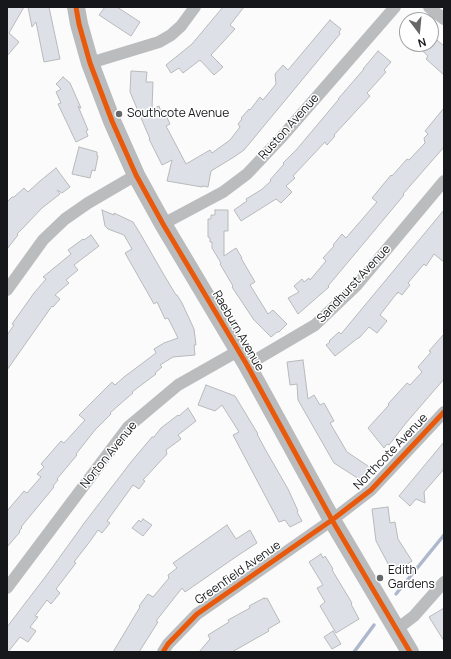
<!DOCTYPE html>
<style>
body{margin:0}
#map{position:relative;width:451px;height:659px;overflow:hidden;background:#fbfbfc;font-family:Manrope,sans-serif}
canvas{display:block}
.frame{position:absolute;inset:0;border:8px solid #15171a;pointer-events:none}
.north{position:absolute;left:399px;top:12px;width:40px;height:40px;box-sizing:border-box;background:#fff;border:1px solid #a1a2a3;border-radius:50%;rotate:164deg;font-size:11px;font-weight:700;line-height:16px;text-align:center;color:#15171a}
.north::after{content:'';display:block;margin:auto;width:14px;height:18px;background:#666769;clip-path:polygon(50% 0,100% 100%,50% 72%,0 100%)}
</style>
<div id="map">
<canvas width="451" height="659"></canvas>
<div class="frame"></div>
<div class="north">N</div>
</div>
<script>
const ctx = document.querySelector('canvas').getContext('2d');
ctx.lineJoin = 'round';
function shape(rows) {
  const path = new Path2D();
  for (const r of rows) {
    path.moveTo(r[0], r[1]);
    for (let i = 2; i < r.length; i += 2) path.lineTo(r[i], r[i + 1]);
  }
  return path;
}
function trace(path, color, width, dash) {
  ctx.strokeStyle = color;
  ctx.lineWidth = width;
  ctx.lineCap = dash ? 'butt' : 'round';
  ctx.setLineDash(dash || []);
  ctx.stroke(path);
}
function paint(path, color) {
  ctx.fillStyle = color;
  ctx.fill(path, 'evenodd');
}
function drawText(font, color, halo, rows, align = 'center') {
  ctx.font = font + ' Manrope,sans-serif';
  ctx.lineWidth = 3;
  ctx.setLineDash([]);
  ctx.textBaseline = 'middle';
  ctx.strokeStyle = halo;
  ctx.fillStyle = color;
  for (const [text, x, y, turn = 0] of rows) {
    ctx.save();
    ctx.translate(x, y);
    ctx.rotate((+turn || 0) * Math.PI / 180);
    ctx.textAlign = isNaN(turn) ? turn : align;
    if (halo) ctx.strokeText(text, 0, 0);
    ctx.fillText(text, 0, 0);
    ctx.restore();
  }
}
trace(shape([
 [396,594,444,535],
 [354,652,374,625]
]), '#aeb8cc', 3.5);
const building = shape([
 [7,7,24,7,9,33,19,42,7,56,7,7],
 [28,7,49,7,60,59,44,62,36,22,32,27,28,7],
 [105,7,117,7,140,22,131,36,99,15,105,7],
 [223,7,244,7,230,25,235,29,211,55,223,67,214,75,200,60,183,73,179,68,171,73,166,65,192,44,223,7],
 [330,20,341,29,339,32,340,34,244,150,234,157,211,171,208,187,202,186,202,187,167,181,172,160,162,165,149,139,150,139,130,92,131,71,147,72,146,82,153,82,152,109,159,106,161,112,164,111,170,124,166,126,186,164,210,150,212,153,230,140,240,127,238,124,242,119,241,118,249,109,250,110,260,97,263,100,276,84,275,74,283,65,288,70,330,20],
 [431,35,444,46,444,75,426,59,428,56,415,44,431,44,431,35],
 [378,51,391,62,384,70,386,72,367,93,370,96,334,135,335,136,327,145,325,142,293,176,295,178,286,186,292,192,281,203,276,199,241,221,234,210,244,203,247,201,246,199,261,190,271,181,270,180,284,164,283,163,297,149,339,99,338,99,364,69,363,69,378,51],
 [63,77,70,83,81,108,80,108,78,106,88,130,86,131,88,136,76,142,58,104,61,103,56,92,61,89,56,84,63,77],
 [444,108,444,147,403,194,404,195,328,286,329,287,298,314,288,298,299,292,294,286,302,279,304,282,309,278,310,280,326,261,323,258,334,246,333,245,342,234,346,238,377,202,372,198,391,175,392,176,407,159,409,160,425,143,424,138,428,134,425,131,444,108],
 [79,147,97,152,97,156,98,156,95,171,92,170,90,178,72,174,79,147],
 [56,168,70,187,62,193,57,190,60,194,42,208,23,228,17,234,18,235,7,249,7,202,12,197,14,197,24,188,28,192,40,181,56,168],
 [102,210,114,215,114,213,133,222,141,235,164,275,176,295,177,295,182,303,194,329,196,345,194,345,195,355,173,357,160,365,162,367,155,373,156,374,132,392,133,393,127,398,110,413,111,414,95,430,76,454,77,455,57,479,58,480,53,486,54,487,21,527,22,528,19,531,20,532,7,547,7,511,24,491,27,493,41,477,37,474,44,467,41,464,61,441,64,443,85,420,79,415,112,382,115,385,124,377,156,353,154,349,164,343,178,338,168,318,165,319,157,302,154,304,125,253,132,249,124,235,108,229,105,226,102,210],
 [215,210,228,210,228,231,224,231,224,256,236,248,242,258,241,258,255,282,250,285,268,314,273,310,287,324,279,332,277,332,271,337,254,320,232,287,233,286,220,264,221,263,212,248,212,242,210,242,210,238,208,237,208,219,211,219,211,215,215,215,215,210],
 [444,210,444,262,434,254,426,266,424,264,408,283,410,285,402,295,398,292,397,294,397,293,380,315,387,321,377,333,369,327,359,338,358,338,335,356,326,345,330,342,329,341,339,332,341,334,444,210],
 [91,235,99,246,74,265,78,270,66,280,69,283,55,295,60,299,53,307,52,306,7,370,7,335,14,325,12,324,34,293,46,279,43,277,71,254,68,250,83,239,84,240,91,235],
 [444,334,444,379,406,423,389,445,387,444,384,448,368,428,389,405,388,404,407,383,410,385,422,372,418,367,431,352,429,351,444,334],
 [303,360,308,399,314,395,320,405,324,403,334,421,330,423,347,452,371,468,362,481,334,463,298,400,297,384,290,385,287,362,303,360],
 [206,385,235,396,258,434,257,434,265,449,288,489,298,511,297,512,302,521,290,527,285,520,279,522,233,435,239,432,222,405,215,411,198,405,206,385],
 [188,408,196,421,178,435,181,439,166,450,167,454,143,480,145,481,139,489,133,485,107,521,110,523,102,533,98,530,91,540,74,562,76,563,56,589,60,593,51,604,47,600,35,616,38,617,30,627,36,631,28,642,20,637,8,652,7,652,7,627,49,572,85,522,131,462,152,437,154,437,161,428,178,415,179,416,188,408],
 [444,442,444,469,424,492,425,503,416,499,410,506,399,496,444,442],
 [388,507,390,523,395,522,398,539,412,561,393,573,376,541,372,509,388,507],
 [143,519,152,525,143,536,132,528,139,520,141,522,143,519],
 [227,525,236,539,250,530,257,543,240,554,185,592,182,588,156,621,158,622,139,652,113,652,140,607,139,606,148,594,153,597,169,578,168,575,177,568,173,563,227,525],
 [321,554,323,558,325,556,333,569,332,570,352,603,351,604,359,619,336,633,320,606,325,602,317,588,323,585,309,562,321,554],
 [264,598,264,599,267,598,280,622,268,629,269,631,232,652,199,652,210,639,208,635,229,622,228,620,250,608,249,606,264,598],
 [444,608,444,641,429,617,444,608],
 [333,631,341,644,332,649,324,637,333,631]
]);
paint(building, '#dde0e6');
trace(building, '#b8b9bb', 1);
trace(shape([
 [429,7,444,19],
 [90,63,159,42,171,35,181,26,195,7],
 [163,224,223,192,247,174,280,139,395,7],
 [7,290,43,240,65,219,88,203,136,175],
 [247,365,315,325,356,286,444,181],
 [7,588,128,427,178,385,238,351],
 [397,629,414,616,444,582],
 [163,652,168,644,197,614,332,520,371,490,444,412]
]), '#bbbcbe', 12);
trace(shape([
 [76,7,79,24,90,63,112,121,136,175,163,224,247,365,332,520,410,652]
]), '#babbbc', 18);
trace(shape([
 [76,7,79,24,90,63,112,121,136,175,163,224,247,365,332,520,410,652],
 [163,652,168,644,197,614,332,520,371,490,444,412]
]), '#e8590c', 5);
for (const [x, y, r, color] of [
 [119,114,4,"#666769"],
 [380,578,4,"#666769"]
]) {
  const dot = new Path2D();
  dot.arc(x, y, r, 0, 2 * Math.PI);
  ctx.fillStyle = color;
  ctx.fill(dot);
  trace(dot, '#fff', 1.5);
}
drawText('12px', '#15171a', '#fff', [
 ["Southcote Avenue",127,114],
 ["Edith",388,571],
 ["Gardens",388,585]
], 'left');
drawText('12px', '#15171a', '#fff', [
 ["Ruston Avenue",289,127,-48],
 ["Sandhurst Avenue",354,284,-47],
 ["Raeburn Avenue",238,331,60],
 ["Northcote Avenue",391,452,-46],
 ["Norton Avenue",109,455,-51],
 ["Greenfield Avenue",238,573,-35]
]);
</script>
